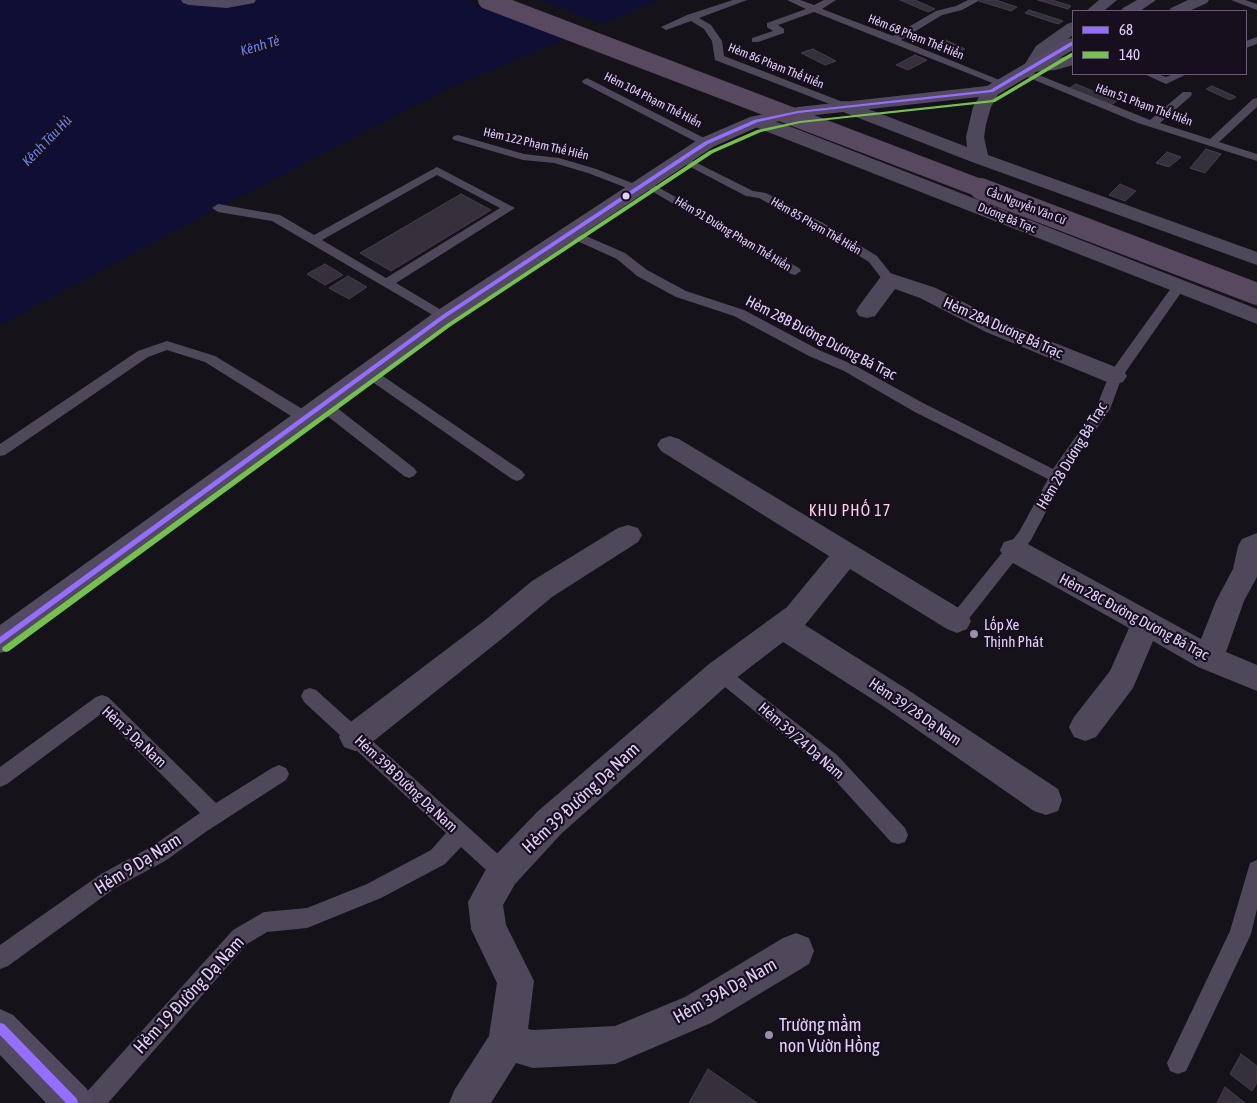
<!DOCTYPE html>
<meta charset="utf-8">
<style>
body{margin:0}
#map{position:relative;width:1257px;height:1103px;overflow:hidden;background:#16121a;font-family:"Asap Condensed",sans-serif}
canvas{display:block}
.legend{position:absolute;left:1072px;top:10px;width:175px;height:65px;box-sizing:border-box;background:#170e1e;border:1px solid #695c76;margin:0;padding:6px 9px;list-style:none;font-size:15px;color:#e3d0fa}
.legend li{display:flex;align-items:center;gap:10px;height:25px}
.legend b{width:25px;border:1px solid #695c76}
</style>
<div id="map">
<canvas width="1257" height="1103"></canvas>
<ul class="legend">
<li><b style="height:6px;background:#966eff"></b>68</li>
<li><b style="height:6px;background:#76c04d"></b>140</li>
</ul>
</div>
<script>
const ctx = document.querySelector('canvas').getContext('2d');
ctx.lineJoin = 'round';
function paint(path, color) {
  ctx.fillStyle = color;
  ctx.fill(path, 'evenodd');
}
function shape(rows) {
  const path = new Path2D();
  for (const r of rows) {
    path.moveTo(r[0], r[1]);
    for (let i = 2; i < r.length; i += 2) path.lineTo(r[i], r[i + 1]);
  }
  return path;
}
function trace(path, color, width, dash) {
  ctx.strokeStyle = color;
  ctx.lineWidth = width;
  ctx.lineCap = dash ? 'butt' : 'round';
  ctx.setLineDash(dash || []);
  ctx.stroke(path);
}
function drawText(font, color, halo, rows, align = 'center') {
  ctx.font = font + ' "Asap Condensed",sans-serif';
  ctx.lineWidth = 4.5;
  ctx.setLineDash([]);
  ctx.textBaseline = 'middle';
  ctx.strokeStyle = halo;
  ctx.fillStyle = color;
  for (const [text, x, y, turn = 0] of rows) {
    ctx.save();
    ctx.translate(x, y);
    ctx.rotate((+turn || 0) * Math.PI / 180);
    ctx.textAlign = isNaN(turn) ? turn : align;
    if (halo) ctx.strokeText(text, 0, 0);
    ctx.fillText(text, 0, 0);
    ctx.restore();
  }
}
paint(shape([
 [0,0,659,0,449,88,180,228,0,325]
]), '#0f0f35');
paint(shape([
 [465,0,540,0,606,25,569,40]
]), '#16121a');
const building = shape([
 [900,0,915,0,935,9,928,12,900,0],
 [996,0,1017,7,1011,11,979,1,996,0],
 [1038,0,1052,0,1071,6,1068,9,1038,0],
 [1029,10,1063,21,1058,24,1025,13,1029,10],
 [946,40,965,49,955,54,936,46,946,40],
 [813,49,836,61,825,65,801,53,813,49],
 [915,55,927,60,908,70,896,65,915,55],
 [1076,84,1117,101,1109,106,1068,89,1076,84],
 [1212,86,1236,97,1230,100,1206,89,1212,86],
 [1206,149,1221,154,1205,173,1190,168,1206,149],
 [1167,152,1181,157,1169,167,1156,163,1167,152],
 [1120,184,1136,191,1125,201,1109,195,1120,184],
 [461,194,491,210,391,271,360,253,461,194],
 [325,264,343,275,325,285,307,274,325,264],
 [348,276,367,287,349,299,329,288,348,276],
 [1241,1054,1257,1066,1257,1083,1252,1091,1230,1074,1241,1054],
 [708,1069,757,1103,689,1103,708,1069],
 [1225,1087,1245,1103,1217,1103,1225,1087]
]);
paint(building, '#36303c');
trace(building, '#463d4d', 1);
paint(shape([
 [733,0,747,0,699,18,711,25,722,41,724,56,848,104,849,106,848,108,840,108,715,60,712,41,704,29,691,21,666,30,661,27,687,15,733,0],
 [787,0,800,0,814,5,824,0,836,0,822,9,893,36,936,11,956,6,968,0,980,0,962,10,942,15,901,40,1009,84,1008,86,1000,86,814,12,778,25,784,29,784,33,758,42,752,42,752,38,773,31,767,27,767,23,806,9,787,0],
 [1231,0,1245,0,1257,4,1257,10,1231,0],
 [1257,37,1257,44,1246,48,1246,41,1257,37],
 [1024,69,1150,120,1183,92,1191,92,1192,94,1191,96,1160,123,1210,139,1253,99,1257,98,1257,107,1219,142,1257,154,1257,161,1138,123,1020,74,1019,72,1024,69],
 [1144,74,1157,74,1166,77,1174,74,1187,74,1166,84,1144,74],
 [587,78,710,141,712,143,710,145,702,145,583,83,582,81,587,78],
 [458,135,524,154,559,158,596,169,640,186,642,188,636,191,632,190,588,173,554,163,523,160,454,140,452,138,454,136,458,135],
 [681,155,753,191,766,193,823,223,877,256,896,280,890,284,885,283,869,262,815,229,759,198,746,196,677,160,675,158,677,156,681,155],
 [437,167,515,208,396,283,448,314,450,317,443,321,272,221,218,212,212,208,218,204,280,215,314,235,437,167],
 [437,175,500,208,386,278,322,240,437,175],
 [644,179,799,268,801,271,795,275,791,274,640,184,638,182,640,180,644,179],
 [570,229,625,253,647,270,686,291,744,310,819,350,854,365,923,403,1053,469,1096,408,1110,373,1174,284,1184,284,1185,287,1122,377,1110,409,1067,472,1031,540,963,626,957,628,951,626,948,621,951,616,1019,532,1048,479,913,411,844,371,809,356,734,316,676,297,637,276,617,259,566,236,564,233,566,230,570,229],
 [167,341,215,356,309,413,311,417,309,421,299,421,205,362,167,350,148,357,5,455,0,456,0,444,138,351,167,341],
 [366,366,371,368,522,471,525,475,522,479,517,481,512,479,361,374,359,371,361,368,366,366],
 [322,399,327,400,414,468,417,472,414,476,409,478,404,476,317,408,315,404,317,400,322,399],
 [720,665,726,668,837,755,905,828,908,835,905,842,898,844,891,842,823,767,714,678,711,673,714,668,720,665],
 [310,688,316,690,510,865,513,872,510,879,503,882,496,879,461,847,445,864,381,898,307,928,267,932,247,944,108,1103,80,1103,84,1095,233,930,264,912,307,908,367,884,431,850,446,833,304,702,301,696,304,690,310,688],
 [102,695,108,697,216,803,272,768,279,765,286,768,289,774,286,780,207,831,165,861,115,888,8,966,0,969,0,945,101,874,151,847,200,813,101,714,7,784,0,787,0,767,96,697,102,695],
 [1257,860,1257,909,1251,934,1186,1071,1178,1074,1170,1071,1167,1063,1230,931,1250,863,1257,860]
]), '#4f485b');
paint(shape([
 [1099,0,1117,0,1104,11,1086,11,1099,0],
 [1188,0,1209,0,1207,3,1189,11,1169,11,1171,8,1188,0],
 [1073,22,1073,35,1049,53,1044,61,1073,55,1073,65,1056,70,1032,72,1026,71,1023,67,1036,46,1067,24,1073,22],
 [890,273,936,288,1002,322,1123,370,1127,376,1123,382,1115,384,1107,382,986,332,920,298,895,289,875,316,867,318,859,316,856,311,859,306,882,275,890,273],
 [670,436,679,439,967,613,971,621,967,629,957,633,947,629,850,569,805,625,905,688,1058,789,1062,800,1058,811,1046,815,1034,811,883,706,783,642,731,682,561,834,515,884,503,905,506,925,534,981,528,1029,533,1030,615,1026,685,997,783,938,796,933,809,938,814,951,809,964,711,1023,615,1064,533,1068,516,1063,491,1103,449,1103,455,1089,489,1036,497,983,471,929,468,902,491,860,537,812,616,744,709,664,787,607,829,556,661,451,657,445,661,439,670,436],
 [628,525,638,528,642,535,638,542,552,597,504,637,366,747,355,751,344,747,339,737,344,727,484,621,532,581,618,528,628,525],
 [1257,533,1257,577,1244,601,1226,652,1257,665,1257,691,1198,667,1153,641,1133,688,1096,737,1085,741,1074,737,1069,727,1074,717,1110,671,1129,628,1004,558,1000,550,1004,542,1014,539,1024,542,1201,639,1216,601,1233,569,1238,546,1242,539,1257,533]
]), '#4f485b');
paint(shape([
 [991,86,997,87,1000,91,991,107,986,124,984,137,988,155,1257,252,1257,265,972,162,838,110,835,106,838,102,844,101,850,102,967,147,966,137,973,107,985,87,991,86],
 [756,116,789,126,1257,309,1257,324,750,125,747,121,750,117,756,116]
]), '#4f485b');
paint(shape([
 [181,0,256,0,254,3,227,8,189,5,183,3,181,0],
 [1137,0,1156,0,1140,11,1121,11,1123,8,1137,0],
 [1073,38,1073,50,997,95,798,117,762,125,713,147,451,322,10,650,0,653,0,625,435,312,699,139,750,117,798,107,987,86,1067,39,1073,38],
 [0,1009,13,1015,87,1089,93,1103,46,1103,0,1055,0,1009]
]), '#524a61');
trace(shape([
 [487,0,985,190]
]), '#584860', 18);
trace(shape([
 [981,189,1257,294]
]), '#584860', 22);
paint(shape([
 [1071,42,1073,42,1073,45,993,92,798,113,758,122,708,144,445,318,0,644,0,637,441,316,704,142,754,120,798,111,990,90,1071,42],
 [0,1023,4,1024,77,1099,78,1103,66,1103,0,1035,0,1023]
]), '#966eff');
paint(shape([
 [1071,53,1073,53,1073,56,995,102,800,123,761,132,713,153,451,326,9,651,6,652,3,651,2,649,3,647,447,324,709,151,757,130,800,121,992,100,1071,53]
]), '#76c04d');
for (const [x, y, r, color] of [
 [626,196,4.5,"#e3d0fa"],
 [974,634,5,"#9b8eac"],
 [769,1035,5,"#9b8eac"]
]) {
  const dot = new Path2D();
  dot.arc(x, y, r, 0, 2 * Math.PI);
  ctx.fillStyle = color;
  ctx.fill(dot);
  trace(dot, '#170e1e', 2);
}
drawText('12px', '#e3d0fa', '#170e1e', [
 ["Hẻm 68 Phạm Thế Hiển",916,37,22],
 ["Hẻm 86 Phạm Thế Hiển",776,66,22],
 ["Hẻm 104 Phạm Thế Hiển",653,100,27],
 ["Hẻm 51 Phạm Thế Hiển",1144,105,20],
 ["Hẻm 122 Phạm Thế Hiển",536,144,13],
 ["Cầu Nguyễn Văn Cừ",1026,206,21],
 ["Dương Bá Trạc",1007,218,22],
 ["Hẻm 85 Phạm Thế Hiển",816,226,30],
 ["Hẻm 91 Đường Phạm Thế Hiển",733,234,31]
]);
drawText('italic 14px', '#6884f0', '#170e1e', [
 ["Kênh Tẻ",260,46,-16],
 ["Kênh Tàu Hủ",47,141,-46]
]);
drawText('15px', '#e3d0fa', '#170e1e', [
 ["Hẻm 28A Dương Bá Trạc",1003,328,24],
 ["Hẻm 28B Đường Dương Bá Trạc",821,338,27],
 ["Hẻm 28 Dương Bá Trạc",1072,456,-59],
 ["Hẻm 28C Đường Dương Bá Trạc",1134,617,28],
 ["Hẻm 39/28 Dạ Nam",915,712,34],
 ["Hẻm 3 Dạ Nam",134,737,43],
 ["Hẻm 39/24 Dạ Nam",801,741,41],
 ["Hẻm 39B Đường Dạ Nam",406,784,43]
]);
drawText('15px', '#e3d0fa', '#170e1e', [
 ["Lốp Xe",984,625],
 ["Thịnh Phát",984,642]
], 'left');
ctx.letterSpacing = '1px';
drawText('16px', '#fbd2de', '#170e1e', [
 ["KHU PHỐ 17",850,511]
]);
ctx.letterSpacing = '0px';
drawText('18px', '#e3d0fa', '#170e1e', [
 ["Hẻm 39 Đường Dạ Nam",581,798,-43],
 ["Hẻm 9 Dạ Nam",138,864,-32],
 ["Hẻm 39A Dạ Nam",725,991,-29],
 ["Hẻm 19 Đường Dạ Nam",189,995,-47]
]);
drawText('18px', '#e3d0fa', '#170e1e', [
 ["Trường mầm",779,1025],
 ["non Vườn Hồng",779,1046]
], 'left');
</script>
